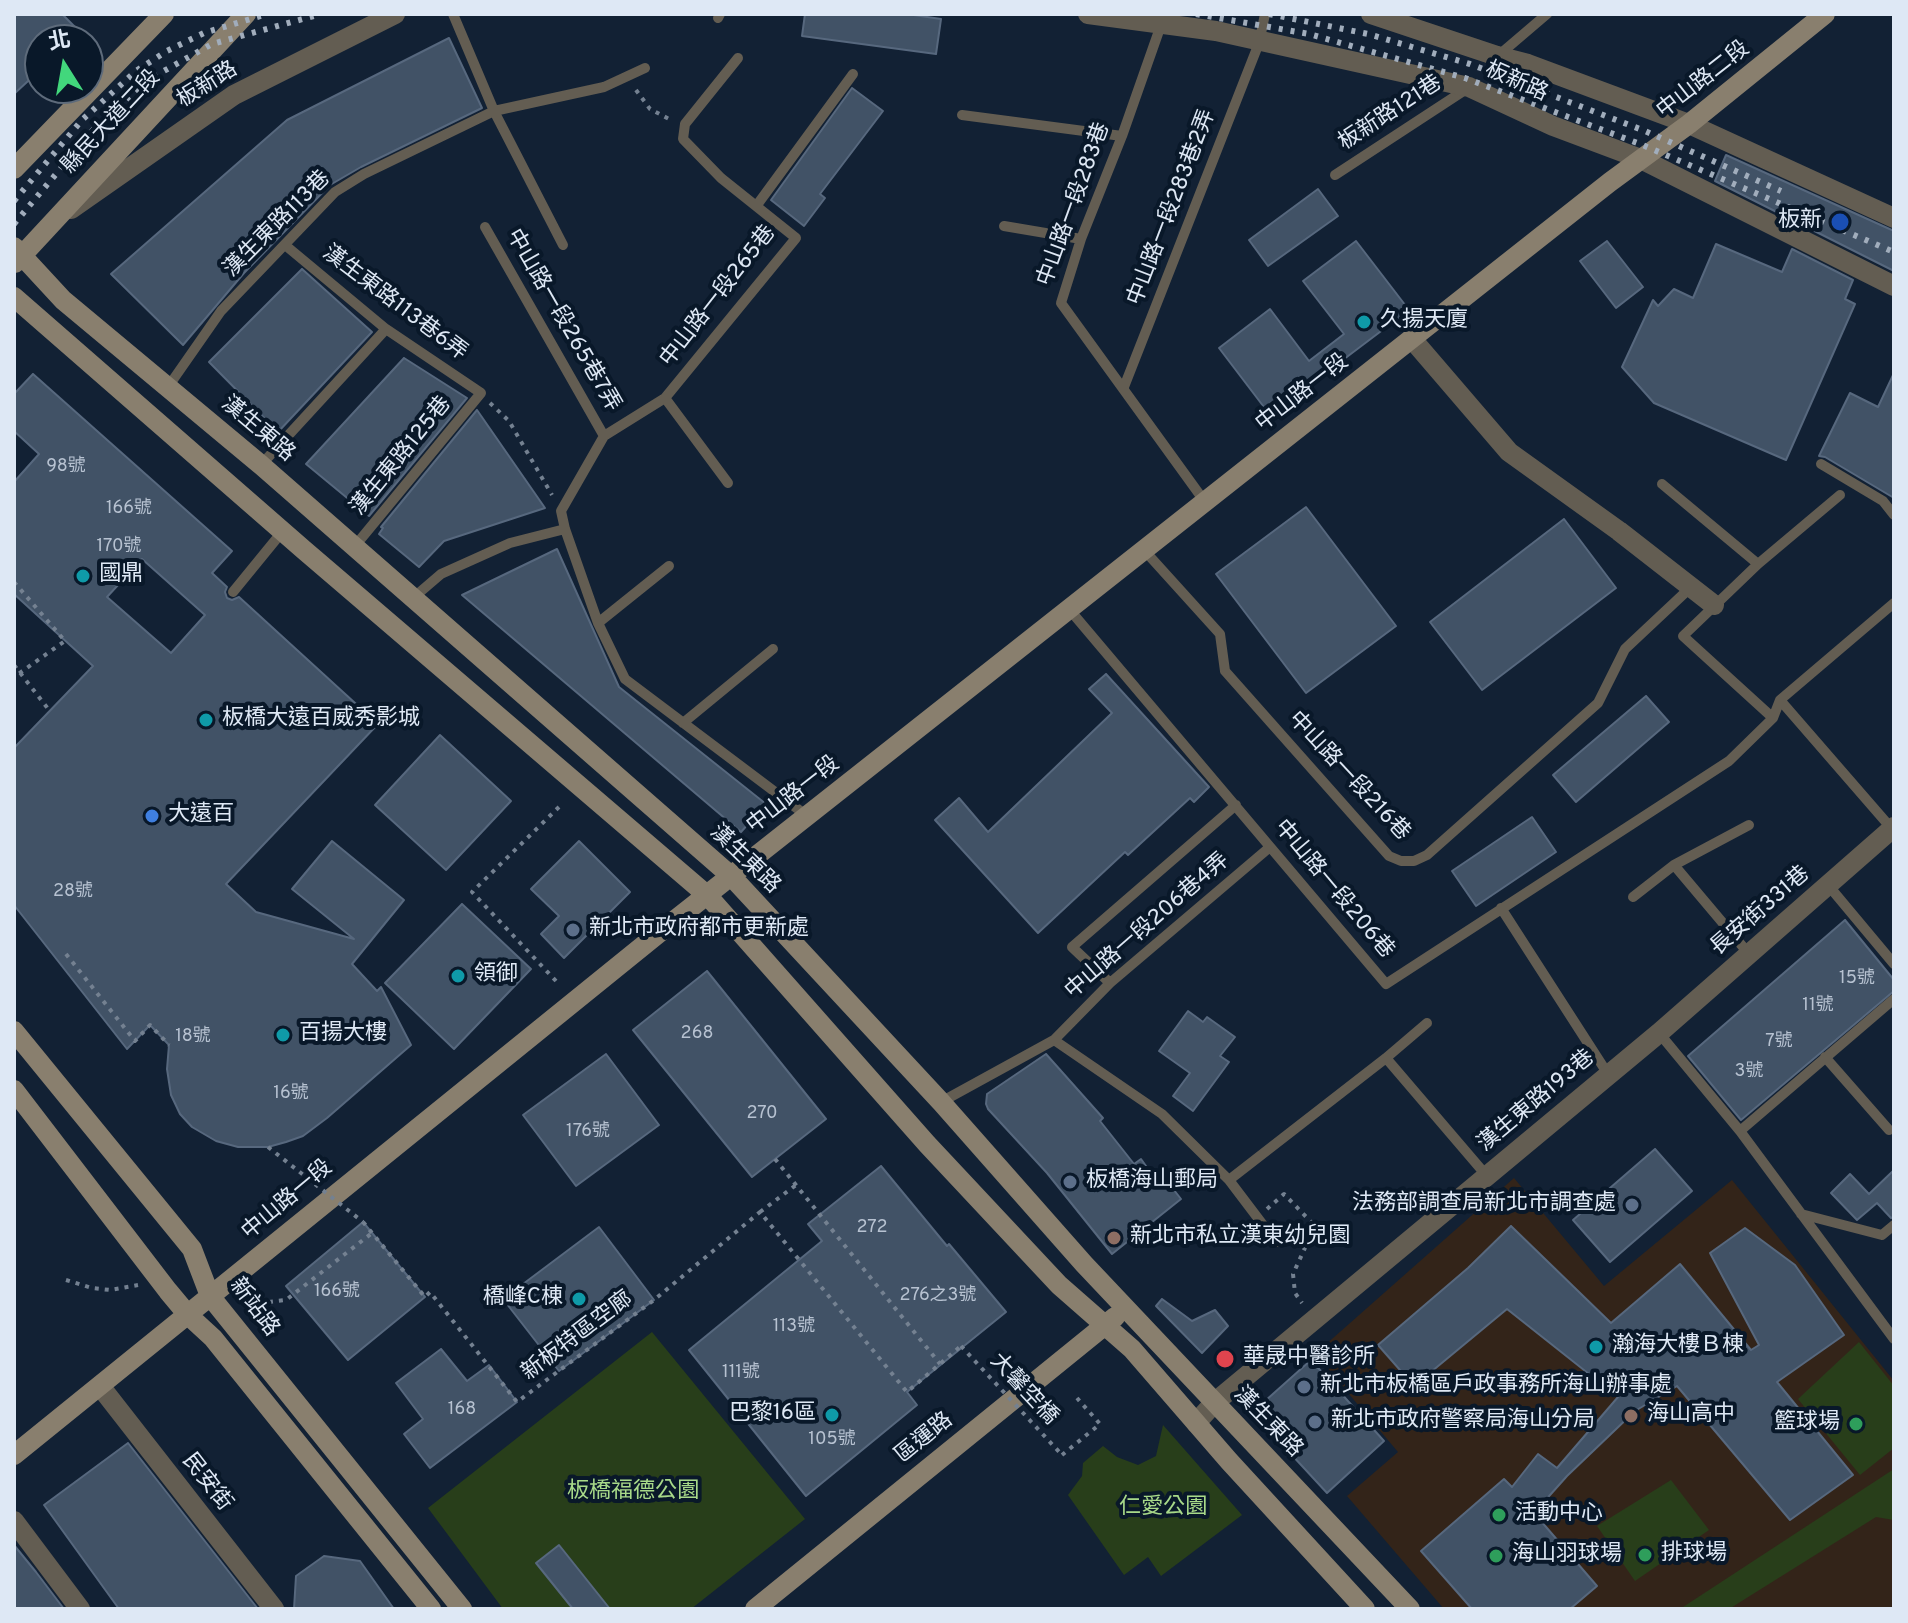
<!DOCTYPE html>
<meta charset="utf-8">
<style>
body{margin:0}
#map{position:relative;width:1908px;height:1623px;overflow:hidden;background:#122134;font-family:Overpass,"Noto Sans TC",sans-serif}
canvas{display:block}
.frame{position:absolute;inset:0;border:16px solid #dee8f5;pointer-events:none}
.north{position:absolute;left:24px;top:24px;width:80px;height:80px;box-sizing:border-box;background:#091829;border:2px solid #5e6b7b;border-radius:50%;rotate:349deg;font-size:22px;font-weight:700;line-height:32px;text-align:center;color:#dee8f5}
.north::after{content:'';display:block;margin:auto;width:28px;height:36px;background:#42d77c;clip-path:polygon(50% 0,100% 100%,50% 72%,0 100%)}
</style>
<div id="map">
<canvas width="1908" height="1623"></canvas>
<div class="frame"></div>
<div class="north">北</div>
</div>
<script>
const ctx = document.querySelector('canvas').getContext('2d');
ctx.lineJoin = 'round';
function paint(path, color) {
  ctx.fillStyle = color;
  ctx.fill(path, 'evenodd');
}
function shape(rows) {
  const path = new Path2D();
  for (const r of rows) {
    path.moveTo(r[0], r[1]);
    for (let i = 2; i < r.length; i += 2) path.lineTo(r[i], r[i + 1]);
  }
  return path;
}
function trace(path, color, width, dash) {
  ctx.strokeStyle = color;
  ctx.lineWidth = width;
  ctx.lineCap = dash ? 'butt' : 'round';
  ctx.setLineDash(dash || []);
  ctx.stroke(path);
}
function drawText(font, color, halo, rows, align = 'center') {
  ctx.font = font + ' Overpass,"Noto Sans TC",sans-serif';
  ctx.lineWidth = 8;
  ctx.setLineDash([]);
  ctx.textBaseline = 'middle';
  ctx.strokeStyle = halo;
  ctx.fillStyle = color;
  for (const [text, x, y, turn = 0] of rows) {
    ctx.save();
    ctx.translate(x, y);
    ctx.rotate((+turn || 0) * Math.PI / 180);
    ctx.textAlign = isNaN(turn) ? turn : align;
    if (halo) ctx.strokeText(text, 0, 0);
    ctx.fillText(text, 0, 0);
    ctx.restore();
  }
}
paint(shape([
 [1514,1178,1604,1286,1732,1180,1894,1381,1894,1609,1444,1609,1347,1496,1398,1452,1315,1354]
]), '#332419');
paint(shape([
 [652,1332,805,1519,691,1609,503,1609,428,1508],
 [1859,1342,1894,1386,1894,1448,1860,1475,1798,1399],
 [1163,1425,1242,1515,1161,1576,1148,1557,1124,1575,1068,1495,1082,1476,1083,1463,1103,1446,1117,1457,1138,1465,1156,1456],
 [1894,1469,1894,1520,1876,1517,1729,1609,1680,1609],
 [1671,1480,1709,1530,1635,1581,1597,1526]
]), '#283e1a');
const building = shape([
 [14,14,62,14,80,32,71,40,40,40,40,70,14,94,14,14],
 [805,14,907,14,941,19,936,54,802,36,805,14],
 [449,38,482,108,361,167,330,185,244,273,183,345,111,274,287,120,449,38],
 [852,88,883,111,820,194,825,198,804,226,771,200,852,88],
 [1726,155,1894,231,1894,271,1715,181,1726,155],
 [1318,189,1338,216,1268,266,1249,240,1318,189],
 [1356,241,1409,310,1270,415,1219,348,1270,309,1309,361,1344,334,1303,281,1356,241],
 [1607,241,1643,287,1616,308,1580,261,1607,241],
 [1716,244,1782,272,1792,249,1853,280,1845,299,1855,304,1786,460,1654,403,1622,367,1653,300,1658,306,1674,289,1693,298,1716,244],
 [302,269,372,332,278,432,209,362,302,269],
 [404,358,467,398,369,516,306,464,404,358],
 [1894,373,1894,498,1825,457,1819,456,1850,393,1878,407,1894,373],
 [33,374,232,551,212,573,227,587,225,592,227,598,232,600,239,597,378,724,226,884,256,912,354,939,292,889,332,841,404,900,352,964,377,991,381,987,411,1045,327,1118,303,1136,286,1142,268,1147,238,1147,216,1141,192,1127,180,1114,171,1095,167,1069,169,1045,150,1025,127,1049,14,905,14,748,93,666,14,594,14,482,39,454,14,431,14,394,33,374],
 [142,559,205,615,171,653,107,597,142,559],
 [477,410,545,508,444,541,419,567,379,534,383,528,381,527,477,410],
 [1306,507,1396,626,1306,693,1216,574,1306,507],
 [1564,519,1616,588,1482,690,1430,622,1564,519],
 [557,549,619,687,766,804,741,832,462,595,557,549],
 [1106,674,1209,787,1194,802,1190,798,1128,855,1125,852,1038,933,935,820,959,798,988,832,1112,713,1089,689,1106,674],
 [1646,696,1669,722,1576,802,1553,775,1646,696],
 [440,735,511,801,446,870,375,805,440,735],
 [1532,817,1556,852,1476,906,1452,871,1532,817],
 [579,841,630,892,564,958,541,934,559,916,531,889,579,841],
 [462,904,531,969,454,1049,385,983,462,904],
 [1845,920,1894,980,1894,991,1741,1120,1688,1056,1845,920],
 [707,971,826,1119,752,1177,633,1030,707,971],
 [1188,1011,1203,1022,1207,1017,1235,1037,1220,1056,1229,1062,1193,1111,1173,1096,1190,1073,1159,1051,1188,1011],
 [606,1054,659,1125,576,1186,523,1115,606,1054],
 [1046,1054,1103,1118,1100,1121,1134,1164,1141,1159,1156,1180,1163,1176,1181,1199,1112,1254,1047,1173,988,1109,986,1104,987,1094,1046,1054],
 [1655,1149,1692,1191,1610,1262,1573,1220,1655,1149],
 [881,1166,947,1246,949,1244,1006,1312,907,1392,917,1405,806,1496,689,1350,822,1241,808,1224,881,1166],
 [1894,1170,1894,1217,1891,1218,1877,1203,1857,1220,1831,1193,1850,1174,1869,1194,1894,1170],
 [363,1222,425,1297,348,1360,286,1286,363,1222],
 [1511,1226,1611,1323,1680,1264,1751,1350,1759,1345,1710,1253,1745,1228,1795,1265,1844,1335,1777,1382,1853,1475,1790,1520,1677,1386,1635,1411,1567,1476,1534,1513,1597,1586,1570,1609,1472,1609,1421,1551,1504,1479,1512,1487,1538,1454,1557,1468,1618,1397,1507,1309,1414,1386,1378,1345,1468,1268,1511,1226],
 [599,1227,654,1300,559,1371,503,1299,599,1227],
 [1162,1299,1192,1321,1215,1310,1228,1326,1202,1353,1156,1306,1162,1299],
 [441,1349,467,1381,489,1365,517,1402,430,1468,404,1434,423,1419,396,1383,441,1349],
 [1311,1360,1384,1441,1327,1493,1266,1427,1261,1408,1265,1401,1311,1360],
 [128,1443,258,1609,119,1609,44,1505,128,1443],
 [14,1545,36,1572,64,1609,14,1609,14,1545],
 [559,1545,610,1609,573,1609,536,1563,559,1545],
 [324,1556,360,1561,394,1609,294,1609,296,1576,324,1556]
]);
paint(building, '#415266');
trace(building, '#57687e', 2);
trace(shape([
 [636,90,650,109,671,120],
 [490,403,509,421,552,495],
 [14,582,65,641,14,677],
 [14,665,49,710],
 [66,954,135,1041,150,1025,169,1045],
 [556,981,472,892,559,807],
 [775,1159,940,1364],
 [1267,1209,1284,1194,1315,1226,1293,1274,1295,1293,1302,1303],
 [760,1212,796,1185],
 [363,1222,425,1297,430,1292,517,1402,654,1300,760,1212,907,1392,961,1346],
 [66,1280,92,1288,110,1290,138,1285],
 [259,1303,286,1300,372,1233],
 [1062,1455,1100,1424,1077,1398]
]), '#748191', 4, [4, 6]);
trace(shape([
 [453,14,494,111,563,245],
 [718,18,720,14],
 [1161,25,1122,136,1081,239,1061,303,1205,502],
 [1499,55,1547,14],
 [738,58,685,124,683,139,721,178,796,238,665,398,604,436,561,511,565,529,598,623,625,679,807,816],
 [962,115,1122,136],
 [1335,175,1468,88],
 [757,205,853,74],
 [1004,226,1081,239],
 [485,227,604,436],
 [285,245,386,329,481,393,355,546],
 [168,387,221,311,335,192,364,174,494,111,604,87,645,68],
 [1124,387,1259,43,1265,14],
 [665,398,728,483],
 [1821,464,1883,501,1894,515],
 [261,465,386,329],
 [1662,484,1758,564],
 [1144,550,1220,634,1225,671,1389,856,1401,861,1414,861,1427,855,1598,703,1625,649,1690,588],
 [233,592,282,532],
 [413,598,441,574,510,543,565,529],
 [1069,609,1386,984,1729,761,1773,718,1780,700,1894,603],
 [598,623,669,566],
 [1780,700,1892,829],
 [1773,718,1683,636,1758,564,1840,495],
 [683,723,773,649],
 [1674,865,1749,954],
 [1828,885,1894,964],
 [1633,897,1674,865,1749,825],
 [1501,908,1604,1068],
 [1110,983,1072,947,1236,805],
 [1659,1033,1740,1131,1894,1339],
 [1054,1040,1162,1114,1229,1180,1276,1242],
 [1825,1057,1889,1130],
 [1386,1058,1486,1175],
 [941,1102,1054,1040,1110,983,1270,847],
 [1740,1131,1894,999],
 [1229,1180,1386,1058,1427,1023],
 [1801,1214,1882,1235,1894,1225]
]), '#635d52', 10);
trace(shape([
 [1088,14,1216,31,1469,87,1553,126,1641,159,1894,286],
 [1371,14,1497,56,1528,64,1689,124,1894,218],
 [71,209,234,95,395,14],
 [1412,339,1509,452,1619,531,1714,605],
 [100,1386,274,1609],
 [1196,1423,1214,1403,1659,1033,1894,827],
 [14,1521,80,1609]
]), '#635d52', 20);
trace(shape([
 [14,169,164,14],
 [14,247,63,300,261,465,731,876,941,1102,1084,1264,1410,1609],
 [15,263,246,14],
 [14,297,304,550,708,896,927,1144,1059,1285,1132,1349,1229,1461,1365,1609],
 [14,1031,192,1249,210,1296,462,1609],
 [14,1090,168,1291,188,1315,213,1338,431,1609],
 [14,1455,670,924,1610,182,1689,124,1825,14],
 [755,1609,1115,1317]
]), '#897f6e', 20);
trace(shape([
 [1196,14,1309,34,1465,78,1640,144,1894,252],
 [1269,14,1368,34,1470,64,1645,131,1781,191],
 [14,201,82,120,136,71,167,51,204,33,267,14],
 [14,224,93,130,146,81,212,44,321,14]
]), '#a1adbc', 6, [4, 8]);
trace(shape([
 [268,1147,363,1222],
 [961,1346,1062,1455]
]), '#748191', 4, [4, 6]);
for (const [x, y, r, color] of [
 [1840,222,10,"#1a4fb4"],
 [1364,322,8,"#0f9aa8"],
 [83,576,8,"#0f9aa8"],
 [206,720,8,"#0f9aa8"],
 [152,816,8,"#3f7fe0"],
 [573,930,8,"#5c6f8a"],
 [458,976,8,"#0f9aa8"],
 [283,1035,8,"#0f9aa8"],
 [1070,1182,8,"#5c6f8a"],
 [1632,1205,8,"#5c6f8a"],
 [1114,1238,8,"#8d6e63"],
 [579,1299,8,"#0f9aa8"],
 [1596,1347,8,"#0f9aa8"],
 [1225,1359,10,"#e0444e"],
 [1304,1387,8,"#5c6f8a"],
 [832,1415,8,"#0f9aa8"],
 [1631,1416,8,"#8d6e63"],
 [1315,1422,8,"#5c6f8a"],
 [1856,1424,8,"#2e9e5b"],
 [1499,1515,8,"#2e9e5b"],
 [1645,1555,8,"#2e9e5b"],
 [1496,1556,8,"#2e9e5b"]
]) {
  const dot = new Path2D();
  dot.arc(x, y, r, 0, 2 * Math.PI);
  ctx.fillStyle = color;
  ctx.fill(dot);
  trace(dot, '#091829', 3);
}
drawText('18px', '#b7c2d1', null, [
 ["98號",66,467],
 ["166號",129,509],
 ["170號",119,547],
 ["28號",73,892],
 ["15號",1857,979],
 ["11號",1818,1006],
 ["268",697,1034],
 ["18號",193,1037],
 ["7號",1779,1042],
 ["3號",1749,1072],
 ["16號",291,1094],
 ["270",762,1114],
 ["176號",588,1132],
 ["272",872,1228],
 ["166號",337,1292],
 ["276之3號",938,1296],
 ["113號",794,1327],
 ["111號",741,1373],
 ["168",462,1410],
 ["105號",832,1440]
]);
drawText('22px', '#dee8f5', '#091829', [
 ["中山路二段",1704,81,-38],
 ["板新路",1516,83,24],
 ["板新路",208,86,-32],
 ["板新路121巷",1391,114,-33],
 ["縣民大道二段",112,123,-47],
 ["中山路一段283巷",1075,205,-70],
 ["中山路一段283巷2弄",1173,208,-69],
 ["漢生東路113巷",278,225,-45],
 ["中山路一段265巷",719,297,-52],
 ["漢生東路113巷6弄",394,304,37],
 ["中山路一段265巷7弄",562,321,60],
 ["中山路一段",1303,394,-38],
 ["漢生東路",257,430,40],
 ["漢生東路125巷",402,457,-51],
 ["中山路一段216巷",1348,777,47],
 ["中山路一段",794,796,-38],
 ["漢生東路",744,860,44],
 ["中山路一段206巷",1333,890,50],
 ["長安街331巷",1761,912,-41],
 ["中山路一段206巷4弄",1148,927,-41],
 ["漢生東路193巷",1537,1102,-40],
 ["中山路一段",288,1201,-40],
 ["新站路",253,1308,53],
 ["新板特區空廊",578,1337,-37],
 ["大馨空橋",1023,1390,47],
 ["漢生東路",1267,1423,46],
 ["區運路",925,1439,-39],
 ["民安街",206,1483,52]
]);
drawText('22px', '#dee8f5', '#091829', [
 ["板新",1822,222,"right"],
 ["久揚天廈",1380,322],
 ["國鼎",99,576],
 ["板橋大遠百威秀影城",222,720],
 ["大遠百",168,816],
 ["新北市政府都市更新處",589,930],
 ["領御",474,976],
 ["百揚大樓",299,1035],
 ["板橋海山郵局",1086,1182],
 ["法務部調查局新北市調查處",1616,1205,"right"],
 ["新北市私立漢東幼兒園",1130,1238],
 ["橋峰C棟",563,1299,"right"],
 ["瀚海大樓Ｂ棟",1612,1347],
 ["華晟中醫診所",1243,1359],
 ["新北市板橋區戶政事務所海山辦事處",1320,1387],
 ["巴黎16區",816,1415,"right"],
 ["海山高中",1647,1416],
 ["新北市政府警察局海山分局",1331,1422],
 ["籃球場",1840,1424,"right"],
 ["活動中心",1515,1515],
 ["排球場",1661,1555],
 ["海山羽球場",1512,1556]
], 'left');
drawText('22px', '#a8d989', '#091829', [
 ["板橋福德公園",633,1493],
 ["仁愛公園",1163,1509]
]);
</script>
